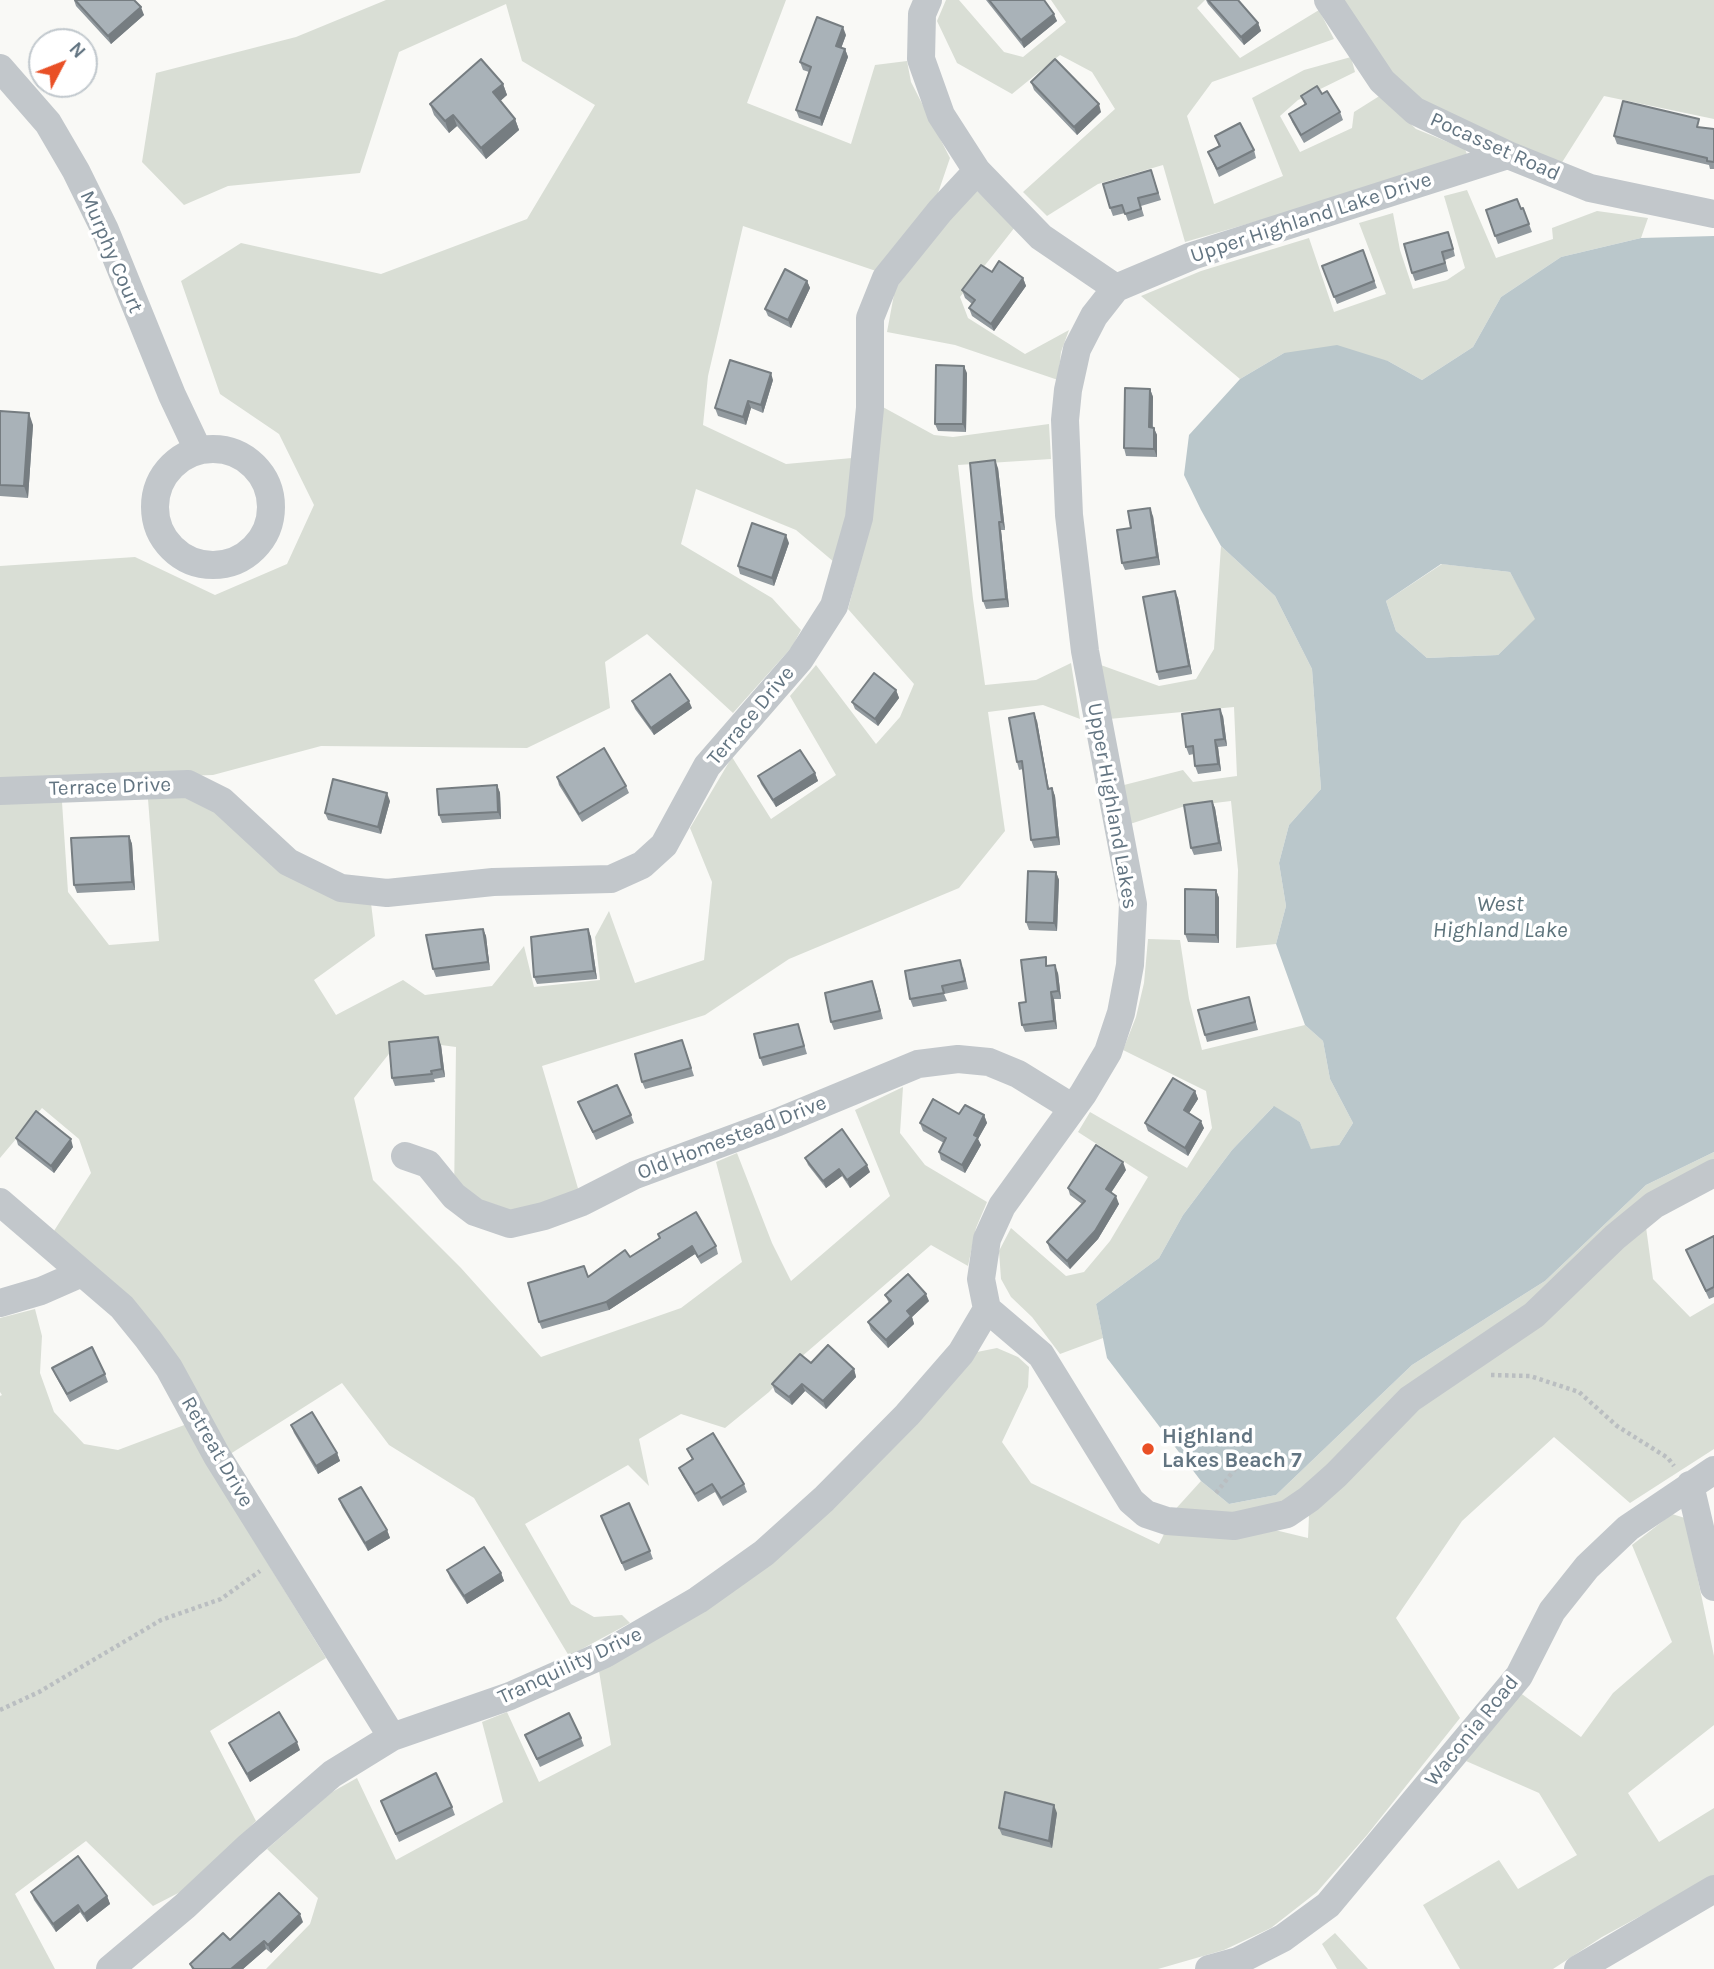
<!DOCTYPE html>
<style>
body{margin:0}
#map{position:relative;width:1714px;height:1969px;overflow:hidden;background:#f9f9f6;font-family:Karla,sans-serif}
canvas{display:block}
.north{position:absolute;left:28px;top:28px;width:70px;height:70px;box-sizing:border-box;background:#fff;border:2px solid #c1c8cd;border-radius:50%;rotate:48deg;font-size:19px;font-weight:700;line-height:28px;text-align:center;color:#637582}
.north::after{content:'';display:block;margin:auto;width:24px;height:32px;background:#e95026;clip-path:polygon(50% 0,100% 100%,50% 72%,0 100%)}
</style>
<div id="map">
<canvas width="1714" height="1969"></canvas>
<div class="north">N</div>
</div>
<script>
const ctx = document.querySelector('canvas').getContext('2d');
ctx.lineJoin = 'round';
function paint(path, color) {
  ctx.fillStyle = color;
  ctx.fill(path, 'evenodd');
}
function shape(rows) {
  const path = new Path2D();
  for (const r of rows) {
    if (r.length === 3) {
      path.moveTo(r[0] + r[2], r[1]);
      path.arc(r[0], r[1], r[2], 0, 2 * Math.PI);
      continue;
    }
    path.moveTo(r[0], r[1]);
    for (let i = 2; i < r.length; i += 2) path.lineTo(r[i], r[i + 1]);
  }
  return path;
}
function trace(path, color, width, dash) {
  ctx.strokeStyle = color;
  ctx.lineWidth = width;
  ctx.lineCap = dash ? 'butt' : 'round';
  ctx.setLineDash(dash || []);
  ctx.stroke(path);
}
function drawText(font, color, halo, rows, align = 'center') {
  ctx.font = font + ' Karla,sans-serif';
  ctx.lineWidth = 7;
  ctx.setLineDash([]);
  ctx.textBaseline = 'middle';
  ctx.strokeStyle = halo;
  ctx.fillStyle = color;
  for (const [text, x, y, turn = 0] of rows) {
    ctx.save();
    ctx.translate(x, y);
    ctx.rotate((+turn || 0) * Math.PI / 180);
    ctx.textAlign = isNaN(turn) ? turn : align;
    if (halo) ctx.strokeText(text, 0, 0);
    ctx.fillText(text, 0, 0);
    ctx.restore();
  }
}
paint(shape([
 [386,0,786,0,747,103,851,144,875,65,907,61,911,82,950,158,937,196,876,271,743,226,708,376,703,425,786,464,852,458,847,514,834,562,796,530,696,489,681,544,772,598,801,630,792,647,733,713,647,634,605,662,610,708,527,748,321,746,213,775,0,782,0,566,135,557,215,595,287,564,314,505,279,434,220,394,181,281,241,243,381,274,527,219,595,105,522,61,506,4,399,52,360,173,228,186,184,205,142,162,156,73,296,37],
 [946,0,959,0,1004,52,1023,57,1066,22,1051,0,1205,0,1197,8,1240,58,1319,10,1334,39,1212,82,1187,116,1214,204,1283,176,1252,98,1304,70,1351,57,1355,72,1298,100,1280,116,1300,152,1352,128,1354,112,1381,95,1416,129,1465,149,1469,160,1185,242,1163,165,1098,184,1047,216,1023,192,1115,109,1092,72,1060,55,1012,94,957,63,937,21],
 [1341,0,1714,0,1714,119,1604,96,1561,164,1424,103,1383,64],
 [976,190,1015,227,960,297,968,318,1025,354,1069,330,1061,352,1058,380,955,345,887,332,895,289,938,233],
 [1467,190,1496,258,1553,239,1552,228,1597,211,1648,218,1641,238,1561,257,1501,297,1473,347,1422,380,1388,361,1284,353,1240,379,1141,296,1201,271,1309,238,1334,312,1386,294,1359,223,1393,213,1400,250,1413,289,1447,280,1465,268,1444,196],
 [881,406,934,435,953,437,1049,424,1051,459,958,465,973,599,985,685,1036,680,1071,663,1080,719,1043,705,988,712,1005,831,959,888,789,959,705,1015,542,1066,582,1202,510,1224,454,1196,456,1047,441,1045,392,1050,354,1098,373,1180,461,1268,541,1357,681,1308,742,1262,716,1162,737,1153,772,1243,791,1281,890,1196,855,1110,903,1087,900,1133,925,1165,987,1202,976,1228,968,1266,931,1245,800,1358,769,1392,725,1428,681,1414,639,1439,649,1486,628,1465,525,1524,571,1604,594,1617,622,1615,630,1623,569,1656,474,1498,389,1445,342,1383,227,1456,52,1234,91,1173,79,1139,42,1108,0,1158,0,803,62,802,68,892,109,945,159,941,148,799,189,796,371,903,375,936,314,980,336,1015,403,980,425,995,492,986,524,946,534,987,600,980,595,937,609,911,635,983,704,960,712,882,690,828,732,757,771,819,836,775,790,696,816,665,876,744,900,717,914,684,848,609,870,525],
 [1221,546,1275,596,1312,669,1321,789,1289,825,1279,863,1286,906,1276,944,1236,948,1238,870,1231,801,1182,807,1130,824,1124,785,1183,770,1193,782,1237,776,1234,707,1109,719,1098,664,1159,686,1196,679,1214,649],
 [1442,564,1510,572,1536,619,1498,655,1427,658,1396,631,1386,601],
 [1148,939,1180,940,1189,999,1202,1050,1305,1025,1323,1041,1330,1079,1353,1123,1339,1145,1311,1150,1300,1122,1273,1107,1232,1150,1183,1215,1159,1258,1096,1304,1103,1338,1060,1354,1032,1317,1011,1297,1001,1279,999,1251,1011,1228,1066,1276,1084,1272,1110,1241,1148,1177,1078,1132,1090,1112,1187,1168,1212,1128,1206,1091,1123,1050,1136,1017,1144,983],
 [1714,1152,1714,1164,1332,1469,1281,1506,1233,1517,1172,1513,1201,1481,1229,1504,1276,1495,1412,1365,1545,1281,1646,1185],
 [1646,1227,1653,1279,1690,1317,1714,1303,1714,1449,1630,1503,1554,1437,1462,1521,1396,1618,1460,1718,1367,1835,1317,1892,1271,1928,1224,1950,1158,1969,266,1969,310,1924,318,1898,267,1849,332,1792,357,1778,396,1860,503,1802,482,1722,507,1712,539,1782,611,1745,599,1671,661,1635,977,1352,997,1348,1018,1357,1029,1367,1028,1387,1002,1442,1031,1483,1159,1544,1165,1532,1275,1530,1308,1538,1309,1515,1412,1411],
 [35,1309,42,1336,40,1373,54,1412,84,1444,118,1450,187,1424,208,1466,326,1658,210,1731,256,1821,188,1888,153,1906,86,1841,15,1894,55,1969,0,1969,0,1396,2,1395,0,1392,0,1318],
 [1672,1514,1685,1518,1714,1656,1714,1725,1628,1793,1659,1842,1714,1808,1714,1876,1602,1937,1553,1969,1460,1969,1423,1905,1499,1860,1518,1889,1577,1855,1539,1793,1466,1761,1519,1692,1581,1737,1613,1693,1672,1642,1632,1545],
 [1335,1933,1368,1969,1337,1969,1322,1944]
]), '#d9ded5');
paint(shape([
 [1714,236,1714,1152,1646,1185,1545,1281,1412,1365,1276,1495,1229,1504,1201,1481,1107,1358,1096,1304,1159,1258,1183,1215,1232,1150,1274,1106,1300,1122,1311,1149,1339,1145,1353,1123,1330,1079,1323,1041,1305,1025,1276,944,1286,906,1279,863,1289,825,1321,789,1312,669,1275,596,1221,546,1201,510,1184,475,1189,435,1240,379,1284,353,1337,345,1388,361,1422,380,1473,347,1501,297,1561,257,1641,238],
 [1441,564,1510,572,1535,619,1498,655,1427,658,1396,631,1386,601]
]), '#bac7cb');
trace(shape([
 [1491,1375,1530,1376,1579,1392,1617,1426,1668,1458,1674,1466],
 [1216,1493,1239,1464],
 [0,1710,39,1692,161,1620,221,1599,260,1571]
]), '#babec1', 4.5, [3.5, 3.5]);
trace(shape([
 [928,0,922,14,921,59,941,115,977,171,1041,237,1116,288],
 [1328,0,1382,81,1415,111,1508,155,1590,188,1714,214],
 [0,68,48,123,76,171,105,230,172,395,198,450],
 [1508,155,1192,256,1116,288,1094,316,1077,349,1068,390,1065,420,1069,515,1085,651,1133,904,1130,965,1121,1013,1108,1052,1083,1094,1002,1206,987,1239,981,1279,987,1309,1041,1355,1131,1501,1146,1514,1167,1521,1234,1526,1287,1514,1309,1499,1336,1475,1410,1399,1534,1315,1615,1237,1654,1205,1714,1173],
 [213,507,58],
 [0,791,188,784,222,801,288,862,341,888,387,893,493,882,611,879,642,865,664,845,707,766,800,659,834,606,859,518,870,408,870,318,886,278,940,211,977,171],
 [405,1156,428,1164,454,1196,475,1212,510,1224,544,1216,582,1202,635,1175,778,1122,918,1064,958,1059,989,1062,1018,1074,1073,1108],
 [0,1202,122,1307,148,1339,169,1368,217,1456,392,1737],
 [0,1303,41,1291,82,1273],
 [1690,1485,1714,1587],
 [110,1969,185,1906,249,1846,332,1774,392,1737,510,1696,605,1654,698,1600,764,1553,824,1499,907,1415,961,1353,987,1309],
 [1209,1969,1238,1961,1283,1938,1328,1905,1519,1676,1552,1611,1587,1567,1628,1528,1714,1470],
 [1578,1969,1714,1889]
]), '#c2c7cb', 28);
paint(shape([
 [74,0,134,0,144,15,111,44,76,6],
 [986,0,1044,0,1057,21,1024,48],
 [1206,0,1238,0,1258,23,1261,31,1244,45,1208,4],
 [846,35,841,48,845,49,848,57,822,126,799,118,796,110,809,72,803,70,800,62],
 [1031,82,1101,112,1077,135,1034,90],
 [503,84,507,95,500,101,515,119,519,130,486,159,457,126,449,133,434,115,430,104],
 [1301,96,1340,112,1343,120,1304,143,1292,122,1289,114,1305,105],
 [1702,128,1714,129,1714,169,1710,169,1709,165,1617,144,1614,136],
 [1215,136,1254,150,1256,158,1219,177,1208,152,1219,146],
 [1151,170,1161,200,1141,206,1144,216,1128,221,1125,213,1113,216,1110,208],
 [1523,208,1532,232,1498,244,1486,210],
 [1451,239,1455,256,1445,260,1448,271,1415,281,1412,273],
 [1363,250,1377,288,1337,304,1322,266],
 [992,272,1023,278,1026,286,994,331,972,316,969,308,972,304,965,298,962,290],
 [807,281,810,288,791,328,768,316,765,309],
 [967,373,966,432,938,431,935,424],
 [773,380,763,413,751,408,746,425,718,416,715,408],
 [1150,389,1153,397,1153,427,1157,435,1157,457,1126,456,1124,448],
 [0,411,33,425,28,498,0,496],
 [998,468,1005,530,1001,530,1009,607,986,609,983,601],
 [1153,516,1160,565,1125,570,1122,563,1131,528],
 [789,543,774,586,740,574,738,566],
 [1178,598,1192,674,1159,680,1157,672],
 [896,690,899,698,878,726,855,709,852,702],
 [632,701,692,708,654,735,635,709],
 [1223,716,1227,746,1218,747,1221,771,1198,774,1195,766,1194,754,1189,755,1186,747],
 [1037,721,1049,789,1052,788,1055,796,1060,845,1034,848,1031,840,1023,769,1019,770,1017,762],
 [815,773,818,781,776,807,761,784,758,776],
 [557,777,626,786,629,793,582,822,559,785],
 [497,785,500,793,501,819,442,823,439,815],
 [390,801,381,834,328,820,325,813],
 [1212,801,1215,808,1222,851,1194,855,1191,848],
 [129,836,132,844,135,890,77,893,74,885],
 [1056,872,1059,880,1057,931,1029,930,1026,922],
 [1216,890,1219,898,1219,943,1188,942,1185,934],
 [483,929,486,936,490,970,436,977,433,969],
 [588,929,591,937,597,979,537,984,534,977],
 [1048,966,1058,973,1061,999,1054,999,1057,1029,1025,1032,1022,1025,1026,1002],
 [963,967,968,989,944,994,947,1001,913,1007,910,999],
 [875,989,883,1019,834,1030,831,1022],
 [1249,997,1258,1030,1207,1042,1205,1035],
 [798,1024,807,1054,763,1066,760,1058],
 [441,1045,445,1077,434,1079,435,1082,395,1086,392,1078],
 [685,1048,694,1076,645,1089,642,1082],
 [1195,1091,1198,1099,1189,1113,1204,1128,1188,1156,1148,1131,1145,1123],
 [578,1102,631,1115,634,1123,596,1140],
 [959,1114,984,1115,987,1123,978,1139,981,1145,965,1173,941,1160,939,1152,944,1143,923,1131,920,1123],
 [16,1138,73,1147,54,1173,18,1145],
 [805,1158,870,1172,850,1188,842,1176,826,1188,808,1165],
 [1126,1170,1111,1193,1119,1204,1098,1239,1070,1269,1050,1250,1047,1242,1082,1204,1070,1195,1068,1188],
 [1714,1236,1714,1297,1709,1299,1686,1250],
 [716,1246,718,1254,701,1264,695,1254,609,1310,542,1329,539,1322,588,1277,630,1257],
 [885,1295,929,1301,912,1317,914,1324,888,1348,871,1330,868,1322,889,1303],
 [811,1363,854,1369,856,1377,826,1409,805,1391,792,1405,775,1392,772,1384],
 [52,1368,105,1374,108,1382,70,1402,55,1375],
 [291,1425,337,1453,340,1461,318,1474,294,1433],
 [687,1449,744,1484,747,1492,723,1506,715,1492,698,1502,682,1475,679,1468,692,1459],
 [339,1499,387,1530,390,1538,368,1551,342,1507],
 [604,1523,650,1551,653,1559,625,1571],
 [447,1570,501,1573,504,1581,467,1604,450,1578],
 [525,1735,581,1738,584,1746,540,1767],
 [229,1743,300,1750,250,1782,232,1750],
 [381,1801,452,1807,455,1815,399,1842],
 [1057,1813,1052,1848,1002,1835,999,1828],
 [31,1892,107,1896,110,1904,87,1922,80,1912,56,1932,34,1900],
 [303,1922,271,1953,266,1949,243,1969,192,1969,190,1964,230,1940]
]), '#91999e');
paint(shape([
 [141,7,144,15,111,44,108,36],
 [1054,14,1057,21,1024,48,1021,40],
 [1258,23,1261,31,1244,45,1241,37],
 [843,27,846,35,839,54,836,46],
 [845,49,848,57,822,126,820,118],
 [503,84,507,95,497,104,493,92],
 [1099,104,1101,112,1077,135,1074,127],
 [453,115,457,126,449,133,445,121],
 [515,119,519,130,486,159,481,148],
 [1023,278,1026,286,994,331,991,324],
 [807,281,810,288,791,328,788,320],
 [964,366,967,373,966,432,963,424],
 [771,373,773,380,763,413,761,405],
 [1150,389,1153,397,1152,435,1149,427],
 [748,401,751,408,746,425,743,417],
 [29,413,33,425,28,498,24,486],
 [1154,428,1157,435,1157,457,1154,449],
 [995,460,998,468,1005,530,1002,522],
 [1150,508,1153,516,1160,565,1157,557],
 [999,522,1001,530,1009,607,1006,599],
 [786,535,789,543,774,586,772,578],
 [1175,591,1178,598,1192,674,1189,666],
 [896,690,899,698,878,726,875,719],
 [689,701,692,708,654,735,651,728],
 [1220,709,1223,716,1227,746,1224,739],
 [1034,713,1037,721,1050,797,1048,789],
 [1215,740,1218,747,1221,771,1218,764],
 [815,773,818,781,776,807,773,800],
 [497,785,500,793,501,819,498,812],
 [1052,788,1055,796,1060,845,1057,837],
 [387,793,390,801,381,834,378,827],
 [1212,801,1215,808,1222,851,1219,843],
 [129,836,132,844,135,890,132,882],
 [1056,872,1059,880,1057,931,1054,923],
 [1216,890,1219,898,1219,943,1216,935],
 [483,929,486,936,490,970,488,962],
 [588,929,591,937,597,979,594,971],
 [1055,965,1058,973,1061,999,1058,991],
 [1051,992,1054,999,1057,1029,1054,1021],
 [438,1037,441,1045,445,1077,442,1069],
 [1195,1091,1198,1099,1186,1118,1184,1110],
 [984,1115,987,1123,978,1139,981,1145,965,1173,962,1165,974,1135],
 [1201,1121,1204,1128,1188,1156,1185,1148],
 [71,1139,73,1147,54,1173,51,1166],
 [1123,1162,1126,1170,1108,1197,1106,1189],
 [867,1165,870,1172,850,1188,847,1180],
 [839,1169,842,1176,826,1188,823,1181],
 [1116,1196,1119,1204,1098,1239,1070,1269,1067,1261],
 [692,1246,695,1254,609,1310,606,1302],
 [926,1294,929,1301,912,1317,914,1324,888,1348,886,1340,907,1311],
 [854,1369,856,1377,826,1409,823,1401],
 [802,1384,805,1391,792,1405,789,1397],
 [337,1453,340,1461,318,1474,316,1466],
 [387,1530,390,1538,368,1551,365,1543],
 [501,1573,504,1581,467,1604,464,1596],
 [297,1742,300,1750,250,1782,247,1774],
 [1054,1805,1057,1813,1052,1848,1049,1841],
 [107,1896,110,1904,87,1922,84,1914],
 [78,1905,80,1912,56,1932,53,1924],
 [300,1914,303,1922,271,1953,268,1945],
 [264,1941,266,1949,243,1969,231,1969]
]), '#767d81');
const building = shape([
 [75,0,134,0,141,7,108,36,75,0],
 [989,0,1044,0,1054,14,1021,40,989,0],
 [1208,0,1238,0,1258,23,1241,37,1208,0],
 [817,17,843,27,836,46,845,49,820,118,796,110,811,67,800,62,817,17],
 [481,59,503,84,493,92,515,119,481,148,453,115,445,121,430,104,481,59],
 [1055,59,1099,104,1074,127,1031,82,1055,59],
 [1317,86,1322,94,1327,91,1340,112,1301,135,1289,114,1306,104,1301,96,1317,86],
 [1623,101,1699,119,1697,127,1714,129,1714,162,1707,161,1707,158,1614,136,1623,101],
 [1240,123,1254,150,1217,169,1208,152,1220,146,1215,136,1240,123],
 [1151,170,1158,193,1138,198,1141,209,1125,214,1122,205,1110,208,1103,184,1151,170],
 [1517,199,1521,209,1523,208,1529,224,1495,236,1486,210,1517,199],
 [1448,232,1453,249,1442,252,1445,263,1412,273,1404,244,1448,232],
 [1363,250,1374,281,1334,297,1322,266,1363,250],
 [999,261,1023,278,991,324,969,308,975,300,962,290,981,265,992,272,999,261],
 [785,269,807,281,788,320,765,309,785,269],
 [730,360,771,373,761,405,748,401,743,417,715,408,730,360],
 [936,365,964,366,963,424,935,424,936,365],
 [1125,388,1150,389,1149,427,1154,428,1154,449,1124,448,1125,388],
 [0,411,29,413,24,486,0,485,0,411],
 [995,460,1002,522,999,522,1006,599,983,601,970,463,995,460],
 [1150,508,1157,557,1122,563,1117,530,1131,528,1128,511,1150,508],
 [752,523,786,535,772,578,738,566,752,523],
 [1175,591,1189,666,1157,672,1143,597,1175,591],
 [874,673,896,690,875,719,852,702,874,673],
 [670,674,689,701,651,728,632,701,670,674],
 [1220,709,1224,739,1215,740,1218,764,1195,766,1193,746,1186,747,1182,714,1220,709],
 [1034,713,1048,789,1052,788,1057,837,1031,840,1022,761,1017,762,1009,718,1034,713],
 [604,748,626,786,579,814,557,777,604,748],
 [800,750,815,773,773,800,758,776,800,750],
 [333,779,387,793,378,827,325,813,333,779],
 [497,785,498,812,439,815,437,789,497,785],
 [1212,801,1219,843,1191,848,1184,805,1212,801],
 [129,836,132,882,74,885,71,838,129,836],
 [1028,871,1056,872,1054,923,1026,922,1028,871],
 [1185,889,1216,890,1216,935,1185,934,1185,889],
 [483,929,488,962,433,969,426,935,483,929],
 [588,929,594,971,534,977,531,937,588,929],
 [1046,957,1046,966,1055,965,1058,991,1051,992,1054,1021,1022,1025,1019,1003,1026,1002,1021,960,1046,957],
 [960,960,965,981,942,986,944,993,910,999,905,971,960,960],
 [872,981,880,1011,831,1022,825,993,872,981],
 [1249,997,1255,1022,1205,1035,1198,1010,1249,997],
 [798,1024,804,1046,760,1058,754,1034,798,1024],
 [438,1037,442,1069,431,1071,432,1074,392,1078,389,1042,438,1037],
 [682,1040,691,1068,642,1082,635,1054,682,1040],
 [1173,1078,1195,1091,1184,1110,1201,1121,1185,1148,1145,1123,1173,1078],
 [617,1085,631,1115,593,1132,578,1102,617,1085],
 [933,1099,959,1114,965,1105,984,1115,974,1135,978,1137,962,1165,939,1152,946,1138,920,1123,933,1099],
 [36,1111,71,1139,51,1166,16,1138,36,1111],
 [842,1129,867,1165,847,1180,839,1169,823,1181,805,1158,842,1129],
 [1096,1145,1123,1162,1106,1189,1116,1196,1095,1231,1067,1261,1047,1242,1085,1201,1068,1188,1096,1145],
 [696,1212,716,1246,698,1257,692,1246,606,1302,539,1322,528,1283,584,1266,588,1277,625,1250,630,1257,660,1238,658,1234,696,1212],
 [1714,1236,1714,1287,1706,1291,1686,1250,1714,1236],
 [908,1274,926,1294,907,1311,911,1316,886,1340,868,1322,891,1301,885,1295,908,1274],
 [828,1345,854,1369,823,1401,802,1384,789,1397,772,1384,800,1354,811,1363,828,1345],
 [92,1347,105,1374,67,1394,52,1368,92,1347],
 [312,1412,337,1453,316,1466,291,1425,312,1412],
 [713,1433,744,1484,721,1498,712,1484,695,1494,679,1468,693,1459,687,1449,713,1433],
 [361,1487,387,1530,365,1543,339,1499,361,1487],
 [629,1503,650,1551,622,1563,601,1516,629,1503],
 [484,1547,501,1573,464,1596,447,1570,484,1547],
 [279,1712,297,1742,247,1774,229,1743,279,1712],
 [569,1713,581,1738,537,1759,525,1735,569,1713],
 [436,1773,452,1807,396,1834,381,1801,436,1773],
 [1005,1792,1054,1805,1049,1841,999,1828,1005,1792],
 [78,1856,107,1896,84,1914,78,1905,53,1924,31,1892,78,1856],
 [279,1893,300,1914,268,1945,264,1941,231,1969,194,1969,190,1964,223,1933,230,1940,279,1893]
]);
paint(building, '#a9b2b8');
trace(building, '#767d81', 2);
for (const [x, y, r, color] of [
 [1148,1449,7,"#e95026"]
]) {
  const dot = new Path2D();
  dot.arc(x, y, r, 0, 2 * Math.PI);
  ctx.fillStyle = color;
  ctx.fill(dot);
  trace(dot, '#fff', 2.5);
}
drawText('21px', '#637582', '#fff', [
 ["Pocasset Road",1495,147,24],
 ["Upper Highland Lake Drive",1311,218,-18],
 ["Murphy Court",111,252,67],
 ["Terrace Drive",751,716,-50],
 ["Terrace Drive",110,787,-2],
 ["Upper Highland Lakes",1112,806,80],
 ["Old Homestead Drive",732,1138,-21],
 ["Retreat Drive",217,1452,60],
 ["Tranquility Drive",570,1666,-25],
 ["Waconia Road",1472,1731,-51]
]);
drawText('bold 21px', '#637582', '#fff', [
 ["Highland",1162,1437],
 ["Lakes Beach 7",1162,1461]
], 'left');
drawText('italic 23px', '#5e747c', '#fff', [
 ["West",1500,904],
 ["Highland Lake",1500,930]
]);
</script>
